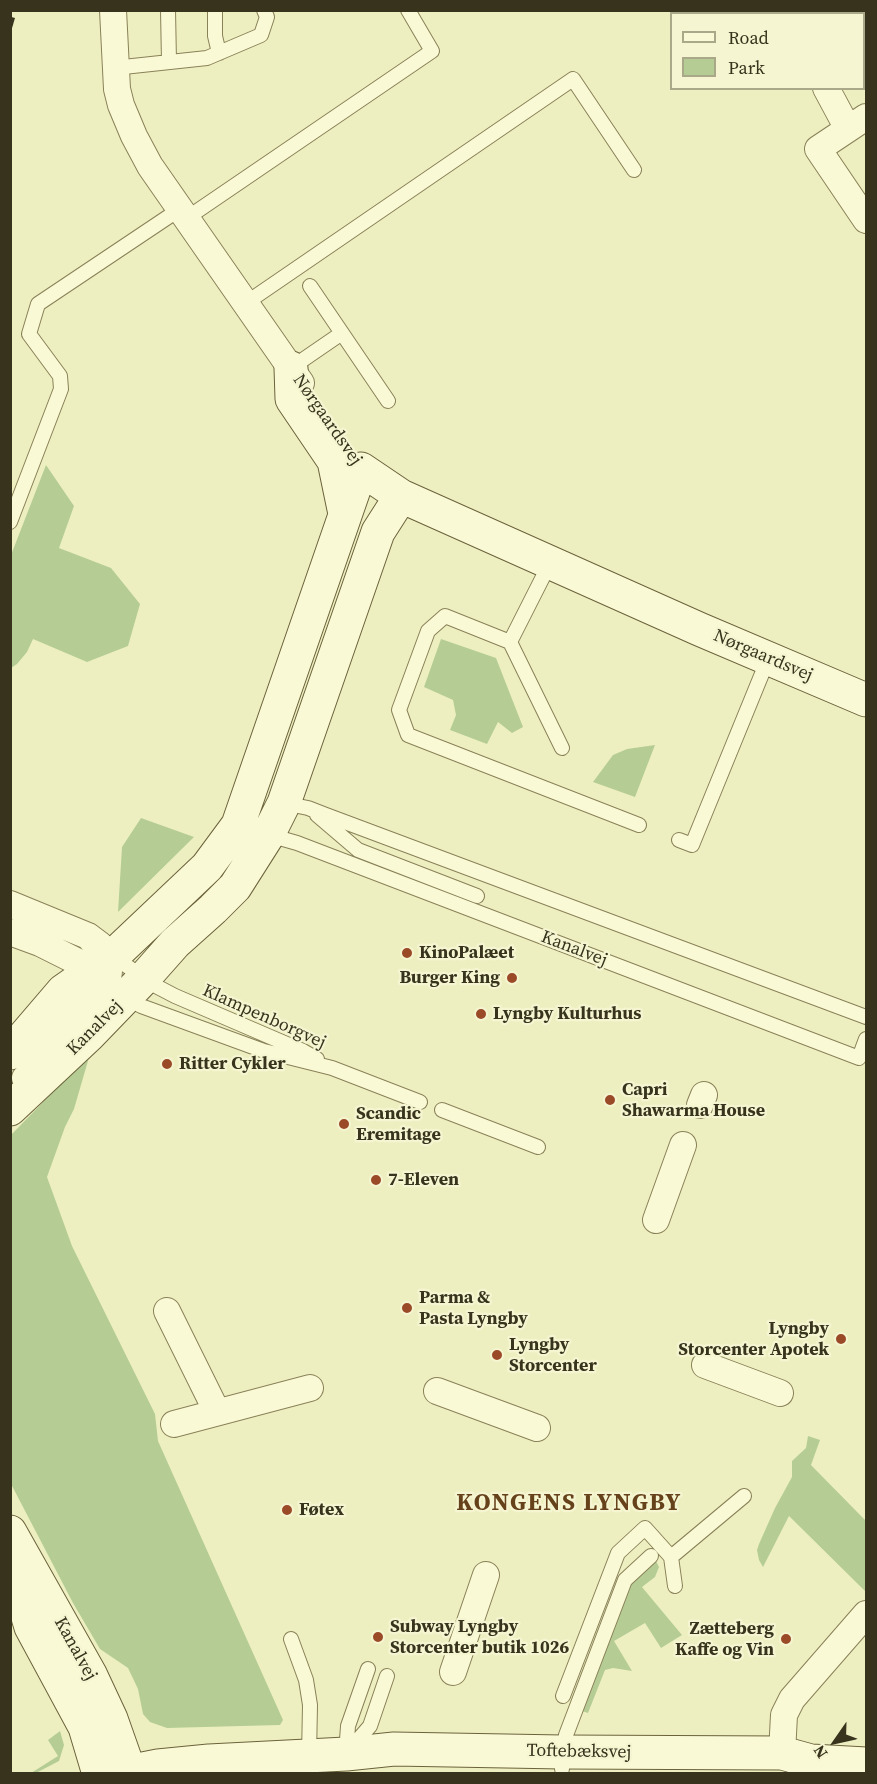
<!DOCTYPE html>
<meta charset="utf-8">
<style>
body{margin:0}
#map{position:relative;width:877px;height:1784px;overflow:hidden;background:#eeefc1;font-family:"Source Serif 4",serif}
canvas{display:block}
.frame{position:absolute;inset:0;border:12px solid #38331d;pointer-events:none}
.legend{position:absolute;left:670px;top:12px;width:195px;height:78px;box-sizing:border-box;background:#f5f6d1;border:2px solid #a9a889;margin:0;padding:8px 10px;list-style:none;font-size:18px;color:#38331d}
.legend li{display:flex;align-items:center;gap:12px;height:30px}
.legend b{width:30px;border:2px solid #a9a889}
.north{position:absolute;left:805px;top:1712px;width:60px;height:60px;-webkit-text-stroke:4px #f5f6d1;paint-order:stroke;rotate:236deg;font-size:16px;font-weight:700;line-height:24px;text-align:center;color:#38331d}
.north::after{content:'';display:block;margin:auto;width:21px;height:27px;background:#38331d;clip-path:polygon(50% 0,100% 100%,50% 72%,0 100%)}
</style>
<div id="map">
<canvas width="877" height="1784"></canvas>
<div class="frame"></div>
<ul class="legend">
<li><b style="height:8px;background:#f9fad5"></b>Road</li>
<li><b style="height:16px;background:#b5cd95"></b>Park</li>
</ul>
<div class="north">N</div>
</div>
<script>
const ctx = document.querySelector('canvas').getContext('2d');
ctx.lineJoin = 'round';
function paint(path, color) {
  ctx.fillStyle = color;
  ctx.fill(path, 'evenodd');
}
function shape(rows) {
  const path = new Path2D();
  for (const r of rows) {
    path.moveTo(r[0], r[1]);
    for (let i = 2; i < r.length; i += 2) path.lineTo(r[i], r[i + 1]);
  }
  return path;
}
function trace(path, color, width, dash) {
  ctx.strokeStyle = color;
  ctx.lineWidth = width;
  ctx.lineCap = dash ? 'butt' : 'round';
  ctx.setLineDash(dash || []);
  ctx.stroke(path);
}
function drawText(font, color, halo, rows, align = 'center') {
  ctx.font = font + ' "Source Serif 4",serif';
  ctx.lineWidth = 4.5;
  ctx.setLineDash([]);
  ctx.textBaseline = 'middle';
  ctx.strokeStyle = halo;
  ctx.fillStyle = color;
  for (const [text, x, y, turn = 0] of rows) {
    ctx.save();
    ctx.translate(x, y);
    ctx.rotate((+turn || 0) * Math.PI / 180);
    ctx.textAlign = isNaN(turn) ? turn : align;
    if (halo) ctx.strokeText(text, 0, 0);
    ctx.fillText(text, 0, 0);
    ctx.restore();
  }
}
paint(shape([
 [46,465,74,506,59,548,111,568,140,604,128,646,87,662,33,639,27,652,17,664,11,668,11,555],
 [441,639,496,658,523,727,512,733,498,722,487,744,450,730,456,715,453,700,424,687],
 [655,745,635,797,593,782,613,755,627,749],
 [141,818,194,837,118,912,122,847],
 [90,1054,74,1109,65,1127,47,1177,72,1246,155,1414,158,1441,283,1720,280,1725,167,1728,150,1722,143,1714,138,1689,128,1668,100,1649,73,1603,10,1482,10,1136],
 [808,1436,820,1440,811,1465,866,1521,866,1592,789,1516,763,1567,759,1560,757,1550,759,1544,775,1508,792,1477,792,1461,806,1448],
 [656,1561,659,1567,655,1577,642,1587,682,1635,661,1648,645,1623,614,1641,632,1671,613,1668,605,1670,588,1713,582,1711,631,1584],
 [60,1731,64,1745,59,1761,36,1773,31,1773,58,1756,48,1740]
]), '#b5cd95');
const lane = shape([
 [168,10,169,62],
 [215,10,215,36,219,53],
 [114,68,207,58,261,35,267,17,264,10],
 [187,218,432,51,408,10],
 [310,286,388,401],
 [246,303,573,79,634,170],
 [291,368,342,333],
 [10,522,61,389,60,376,29,334,38,304,180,209],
 [550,563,510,642,562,748],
 [510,642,445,616,428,631,399,710,408,735,639,825],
 [283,803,308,808,326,815,866,1017],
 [317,815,358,850,477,896],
 [269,835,297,843,859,1058,866,1039],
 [679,840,692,845,768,659],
 [113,956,152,984,175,996,303,1051,317,1059],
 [126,997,141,1006,264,1051,332,1068,420,1102],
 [442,1110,538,1147],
 [671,1557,744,1496],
 [291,1639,306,1680,310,1705,309,1756],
 [563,1696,618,1553,645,1528,671,1557,675,1586],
 [351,1748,370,1726,387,1676],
 [346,1754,348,1726,368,1669],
 [562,1769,562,1752,566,1735,625,1580,651,1556]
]);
const street = shape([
 [113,10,117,89,121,105,134,136,150,166,301,383],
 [782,10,784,14],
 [826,88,848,129],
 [866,117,818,149,866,220],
 [10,904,88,936,100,945],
 [10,932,40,943,94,970],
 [25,1078,104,988,108,980,109,971,107,961,103,953,88,936],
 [700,1105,704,1095],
 [656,1220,683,1145],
 [167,1311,217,1412],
 [705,1365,780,1393],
 [437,1391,537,1428],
 [174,1424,310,1388],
 [453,1672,486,1575],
 [782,1753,784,1715,792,1699,866,1614]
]);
const secondary = shape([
 [291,368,292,399,334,461,345,514],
 [10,1053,63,991,113,956,207,867,238,825,361,469,401,496,699,629,866,700],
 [10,1109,88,1036,144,978,175,943,213,909,235,887,268,835,284,803,378,532,401,496],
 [10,1532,90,1674,111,1719,129,1770],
 [10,1580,25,1607,31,1627,85,1727,99,1774],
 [118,1774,158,1766,209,1761,346,1754,394,1749,562,1752,782,1753,811,1761,866,1764]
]);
trace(lane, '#898158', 16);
trace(street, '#898158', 28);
trace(secondary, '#6b623b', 35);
trace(lane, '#f9fad5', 14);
trace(street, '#f9fad5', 26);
trace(secondary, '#f9fad5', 33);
trace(shape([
 [10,27,15,10]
]), '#38331d', 4.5, [10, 10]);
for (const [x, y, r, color] of [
 [407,953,6,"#9a4a27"],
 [512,978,6,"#9a4a27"],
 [481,1014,6,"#9a4a27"],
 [167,1064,6,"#9a4a27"],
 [610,1100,6,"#9a4a27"],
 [344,1124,6,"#9a4a27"],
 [376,1180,6,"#9a4a27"],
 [407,1308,6,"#9a4a27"],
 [841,1339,6,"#9a4a27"],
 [497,1355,6,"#9a4a27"],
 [287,1510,6,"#9a4a27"],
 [378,1637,6,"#9a4a27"],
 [786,1639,6,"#9a4a27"]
]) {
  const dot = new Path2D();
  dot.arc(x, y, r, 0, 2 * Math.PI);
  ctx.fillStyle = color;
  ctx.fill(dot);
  trace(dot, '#f5f6d1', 2);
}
drawText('18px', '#38331d', '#f5f6d1', [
 ["Nørgaardsvej",327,420,55],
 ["Nørgaardsvej",763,656,23],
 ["Kanalvej",574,949,21],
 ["Klampenborgvej",264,1017,24],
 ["Kanalvej",95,1028,-45],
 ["Kanalvej",75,1649,61],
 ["Toftebæksvej",579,1752,1]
]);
drawText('bold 18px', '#38331d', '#f5f6d1', [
 ["KinoPalæet",419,953],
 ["Burger King",500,978,"right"],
 ["Lyngby Kulturhus",493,1014],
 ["Ritter Cykler",179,1064],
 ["Capri",622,1090],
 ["Shawarma House",622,1111],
 ["Scandic",356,1114],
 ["Eremitage",356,1135],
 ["7-Eleven",388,1180],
 ["Parma &",419,1298],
 ["Pasta Lyngby",419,1319],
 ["Lyngby",829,1329,"right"],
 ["Storcenter Apotek",829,1350,"right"],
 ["Lyngby",509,1345],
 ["Storcenter",509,1366],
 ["Føtex",299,1510],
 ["Subway Lyngby",390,1627],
 ["Storcenter butik 1026",390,1648],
 ["Zætteberg",774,1629,"right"],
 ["Kaffe og Vin",774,1650,"right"]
], 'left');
ctx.letterSpacing = '1.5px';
drawText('bold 24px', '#66421b', '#f5f6d1', [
 ["KONGENS LYNGBY",569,1504]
]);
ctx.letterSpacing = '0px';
</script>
